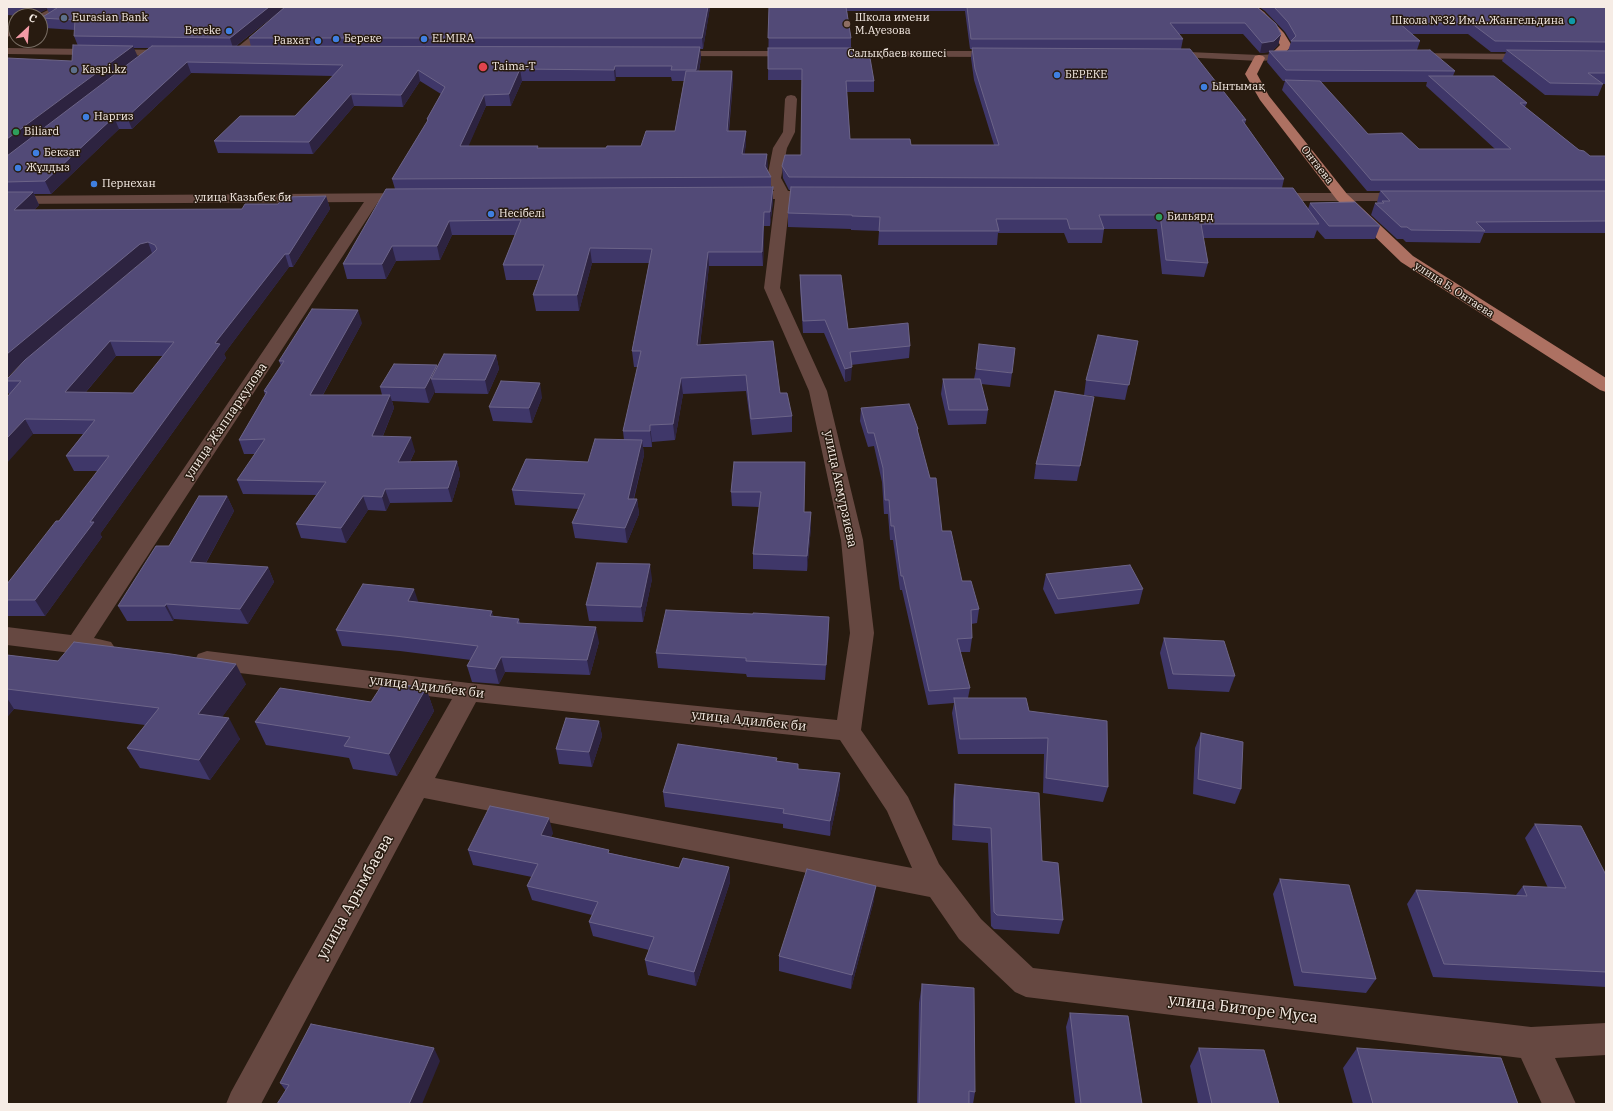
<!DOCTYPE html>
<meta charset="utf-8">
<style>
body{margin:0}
#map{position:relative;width:1613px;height:1111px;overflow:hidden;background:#281b10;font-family:"IBM Plex Serif",serif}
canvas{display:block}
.frame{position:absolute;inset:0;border:8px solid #f6ece5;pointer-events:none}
.north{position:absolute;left:8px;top:8px;width:40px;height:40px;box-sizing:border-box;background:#281b10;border:1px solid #7a6f65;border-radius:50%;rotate:26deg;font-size:11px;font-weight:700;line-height:16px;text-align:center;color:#f6ece5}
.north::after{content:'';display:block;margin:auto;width:14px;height:18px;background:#f49aa6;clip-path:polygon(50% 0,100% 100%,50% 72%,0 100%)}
</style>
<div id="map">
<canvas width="1613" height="1111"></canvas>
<div class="frame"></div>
<div class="north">С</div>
</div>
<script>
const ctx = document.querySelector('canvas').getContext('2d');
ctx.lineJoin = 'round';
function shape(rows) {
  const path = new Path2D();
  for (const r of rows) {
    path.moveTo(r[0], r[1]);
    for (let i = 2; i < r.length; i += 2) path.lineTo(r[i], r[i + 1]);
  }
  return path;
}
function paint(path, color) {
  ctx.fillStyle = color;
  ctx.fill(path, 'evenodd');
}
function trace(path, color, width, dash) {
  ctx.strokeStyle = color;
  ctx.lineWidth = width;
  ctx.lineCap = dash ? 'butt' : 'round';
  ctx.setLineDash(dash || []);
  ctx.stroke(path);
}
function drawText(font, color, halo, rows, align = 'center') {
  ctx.font = font + ' "IBM Plex Serif",serif';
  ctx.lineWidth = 3;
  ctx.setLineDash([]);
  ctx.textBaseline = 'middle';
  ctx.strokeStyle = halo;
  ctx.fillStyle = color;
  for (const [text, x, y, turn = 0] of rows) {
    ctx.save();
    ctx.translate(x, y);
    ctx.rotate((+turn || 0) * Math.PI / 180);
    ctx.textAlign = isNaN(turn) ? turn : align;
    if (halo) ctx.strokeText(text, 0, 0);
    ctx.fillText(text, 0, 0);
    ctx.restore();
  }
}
paint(shape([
 [54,7,67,7,44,20,40,21,40,16,36,16,54,7],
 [287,7,298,7,242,54,234,54,232,52,234,50,287,7],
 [16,27,16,34,7,37,7,30,16,27],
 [7,48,173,50,179,53,173,56,7,54,7,48],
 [671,51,1001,51,1005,52,1007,54,1005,56,1001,57,667,56,665,54,667,52,671,51],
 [1165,51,1259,55,1297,53,1301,54,1303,56,1301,58,1297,59,1259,61,1161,56,1159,54,1161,52,1165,51],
 [1407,53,1535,54,1539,55,1541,57,1539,59,1535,60,1403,58,1401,56,1403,54,1407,53],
 [791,95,795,96,797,99,795,132,787,148,781,178,788,191,820,191,825,192,827,195,825,198,820,199,790,199,780,288,827,391,863,540,874,633,861,730,908,797,939,864,981,919,1033,968,1531,1027,1606,1023,1606,1055,1555,1058,1576,1104,1542,1104,1521,1058,1026,997,1015,992,959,939,930,897,424,798,261,1104,226,1104,231,1092,293,979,452,699,207,669,198,666,195,660,198,654,207,651,469,683,837,720,850,633,841,540,809,391,764,288,775,199,744,199,739,198,737,195,739,192,744,191,774,191,767,178,773,148,783,132,785,99,787,96,791,95],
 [476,702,840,740,887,811,912,868,435,778,476,702],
 [412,193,417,194,419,197,417,200,378,202,94,638,111,642,115,648,111,654,103,657,7,645,7,627,71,635,364,202,7,204,7,196,412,193],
 [1268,193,1408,193,1413,194,1415,197,1413,200,1408,201,1268,201,1263,200,1261,197,1263,194,1268,193]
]), '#664841');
paint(shape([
 [1245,7,1257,7,1264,12,1284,33,1292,46,1279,58,1275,59,1271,58,1269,56,1280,45,1274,34,1245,7],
 [1259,55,1263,56,1265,58,1257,74,1269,96,1347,194,1413,256,1606,378,1606,392,1600,390,1401,262,1337,200,1260,100,1245,74,1255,56,1259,55]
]), '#ad7162');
paint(shape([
 [7,7,285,7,236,46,251,47,249,38,285,7,710,7,703,49,700,49,701,58,699,71,732,71,733,82,729,131,746,131,746,144,744,154,767,154,767,169,771,177,771,187,773,187,773,201,770,226,764,226,763,266,709,266,700,345,780,393,792,416,792,432,752,435,746,391,683,394,675,440,652,442,652,447,643,447,644,455,634,499,637,499,639,514,627,543,575,538,572,523,579,509,515,505,512,490,588,462,624,440,623,431,638,367,634,367,632,351,649,263,592,263,579,311,536,311,533,295,538,280,506,280,503,265,515,235,452,235,440,260,396,261,386,279,347,279,343,264,395,189,392,179,427,122,427,119,441,94,420,81,403,107,354,106,313,154,218,153,214,141,295,116,333,76,191,73,132,129,119,129,51,194,34,194,39,205,34,210,242,209,278,204,326,196,330,209,293,267,289,267,224,354,226,358,100,534,102,537,45,616,7,616,7,584,59,521,98,471,74,471,66,456,83,434,33,434,7,391,7,379,149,257,146,258,19,365,7,377,7,156,151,48,134,48,72,61,78,46,74,36,75,30,45,28,41,18,49,13,47,9,35,15,35,16,20,16,7,15],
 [616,77,671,77,672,81,684,81,675,131,641,146,606,148,538,148,468,146,486,106,511,106,522,81,615,81],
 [116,356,163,356,133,393,86,392],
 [769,7,1257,7,1281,34,1278,45,1272,51,1288,51,1291,42,1285,32,1265,11,1259,7,1606,7,1606,84,1603,84,1598,96,1545,95,1502,61,1506,52,1491,52,1468,34,1411,34,1420,41,1417,50,1455,71,1453,76,1527,103,1525,107,1579,150,1590,156,1606,156,1606,233,1484,233,1480,243,1406,242,1403,239,1397,239,1371,215,1375,203,1378,203,1377,202,1380,191,1367,191,1282,90,1285,81,1283,81,1267,62,1269,52,1260,53,1243,34,1178,34,1183,39,1181,49,1246,120,1245,124,1284,179,1282,188,1308,209,1310,203,1380,226,1375,239,1325,239,1317,230,1314,238,1203,238,1208,263,1204,277,1162,274,1157,229,1104,229,1102,243,1068,243,1064,233,998,233,997,245,878,245,879,231,851,230,851,229,788,227,788,213,791,190,789,190,783,178,782,166,801,155,802,80,768,80],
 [847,11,965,11,970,49,972,49,971,58,974,80,994,145,911,145,850,139,847,92,874,92,874,81,854,58,851,48,851,38],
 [1320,82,1427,82,1426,86,1495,149,1419,149,1368,134],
 [800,275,848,329,910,346,909,358,851,365,851,380,845,382,824,333,803,333,800,287],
 [362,323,323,395,382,395,380,387,438,367,496,355,499,369,488,394,435,393,435,391,429,403,392,401,394,408,383,436,415,451,410,462,457,461,460,475,452,502,390,503,386,511,368,510,346,543,301,538,296,524,316,495,243,494,237,480,255,454,244,454,239,440,265,395,264,391,281,366,279,361],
 [1138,341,1125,400,1084,395,1086,380],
 [976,369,1012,373,1010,387,981,384,988,410,986,424,948,425,941,394,943,379,974,379],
 [542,397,532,423,493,421,489,407],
 [1094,397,1077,481,1034,479,1036,464],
 [861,408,918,429,918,434,942,531,962,581,979,609,977,623,971,624,972,638,970,652,960,652,970,688,968,698,1029,711,1108,787,1103,802,1043,793,1044,754,958,754,952,713,954,703,928,705,902,590,900,590,893,540,890,540,888,514,884,514,882,482,874,446,868,447,860,421],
 [805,462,804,512,811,512,811,527,807,571,753,569,753,554,759,507,732,506,731,492],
 [227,496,234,511,206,563,268,567,274,582,248,624,174,619,173,621,127,621,118,606,169,546],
 [1046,574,1143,589,1139,604,1055,614,1043,589],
 [652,579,643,622,589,621,586,605],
 [418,602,494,616,519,619,520,624,599,642,590,675,505,672,499,684,472,682,467,666,471,660,400,651,342,646,336,630],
 [753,614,829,617,829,632,825,680,747,677,746,674,658,668,656,653],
 [1164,638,1235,676,1229,692,1168,689,1160,653],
 [7,655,246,684,222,717,240,739,210,780,140,768,127,748,145,725,14,709,7,717],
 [426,688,434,711,397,776,353,769,349,758,266,745,255,722,371,702],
 [599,721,602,736,592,767,559,764,556,749],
 [1201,733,1241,789,1235,804,1193,794,1195,748],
 [777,761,798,769,840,773,840,788,830,836,783,828,783,824,665,807,663,792],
 [955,784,1042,861,1063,920,1059,934,994,929,991,926,988,843,952,840,953,800],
 [1535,824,1606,875,1606,987,1433,977,1407,904,1416,890,1516,895,1523,886,1548,888,1525,838],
 [553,833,551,837,610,853,679,868,729,867,730,882,696,986,648,975,645,960,649,950,593,936,589,922,592,915,532,900,527,886,532,877,473,865,468,850],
 [1280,879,1376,979,1366,993,1294,986,1273,894],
 [874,900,851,989,779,971,779,956],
 [922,984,975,1092,973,1104,917,1104,919,1003],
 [1070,1013,1142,1104,1075,1104,1066,1027],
 [1199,1048,1279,1104,1198,1104,1190,1066],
 [1357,1048,1518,1104,1353,1104,1343,1068],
 [440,1061,286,1091,280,1083]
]), '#3f3769');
paint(shape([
 [31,7,51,7,47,7,47,9,35,15,35,16],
 [269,7,285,7,233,48,230,38],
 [708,7,710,7,703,49,702,38],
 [1281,34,1278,45,1271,52,1269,51,1269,52,1260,53,1262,43],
 [133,46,138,57,7,156,7,139],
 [700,47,701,58,697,81,696,70],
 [187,62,191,73,132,129,127,117],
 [615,66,616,77,615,81,614,70],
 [520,69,522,81,511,106,509,94],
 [418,70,420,81,403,107,401,95],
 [732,71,733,82,727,144,727,131],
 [351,94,354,106,313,154,309,142],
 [484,95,486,106,463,159,460,146],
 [114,117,119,129,51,194,45,181],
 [746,131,746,144,743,167,742,154],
 [767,154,768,167,766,177,765,166],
 [773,187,773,201,770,226,770,212],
 [33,192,39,205,20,224,14,210],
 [326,196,330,209,293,267,289,254],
 [764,212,764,226,763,266,762,252],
 [449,221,452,235,440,260,437,246],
 [148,242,153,256,146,258,19,365,7,377,7,354,11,350,140,244],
 [392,246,396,261,386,279,382,264],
 [590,248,592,263,579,311,577,295],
 [708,252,709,266,698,361,697,345],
 [285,254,289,267,224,354,226,358,100,534,102,537,45,616,35,600,90,522,215,343],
 [358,310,362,323,315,409,310,395],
 [110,341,116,356,73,407,65,392],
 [496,355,499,369,488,394,485,380],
 [437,365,441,379,431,379,435,391,429,403,425,388],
 [852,367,851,380,845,382,845,369],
 [681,378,683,394,675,440,673,424],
 [540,383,542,397,532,423,529,408],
 [390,395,394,408,377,450,372,436],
 [25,419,33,434,7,463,7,438],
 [650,425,652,442,652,447,650,431],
 [411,437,415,451,403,476,398,462],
 [642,440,644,455,630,513,628,499],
 [457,461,460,475,452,502,448,488],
 [385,489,390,503,386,511,382,497],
 [227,496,234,511,198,577,190,562],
 [363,496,368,510,346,543,341,528],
 [637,499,639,514,627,543,625,528],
 [811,512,811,527,807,571,807,556],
 [650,564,652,579,643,622,641,607],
 [268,567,274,582,248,624,240,609],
 [414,589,419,604,408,601],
 [166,604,174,619,173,621,165,606],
 [492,611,496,626,490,616],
 [829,617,829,632,825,680,826,665],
 [596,627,599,642,590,675,587,660],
 [501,657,505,672,499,684,495,669],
 [236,664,246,684,210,734,198,714],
 [426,688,434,711,397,776,389,754],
 [7,698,14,709,7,717],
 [229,718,240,739,210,780,199,760],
 [599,721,602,736,592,767,589,752],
 [840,773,840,788,830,836,830,821],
 [549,818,553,833,545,850,541,835],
 [729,867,730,882,696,986,694,972],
 [876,886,874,900,851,989,852,975],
 [434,1048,440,1061,422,1104,409,1104]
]), '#2d2340');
const building = shape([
 [47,7,269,7,230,38,74,36,75,20,41,18,57,8,47,7],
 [285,7,708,7,702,38,249,38,285,7],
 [769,7,846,7,851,38,768,38,769,7],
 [967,7,1257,7,1276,24,1281,34,1274,41,1262,43,1245,23,1170,23,1183,39,971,39,967,7],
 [1274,7,1606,7,1606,42,1495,41,1471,23,1399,23,1420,41,1291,41,1296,36,1288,22,1274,7],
 [73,45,133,46,7,139,7,58,72,61,73,45],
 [152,46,700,47,696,70,671,70,672,66,615,66,614,70,520,69,509,94,484,95,460,146,538,146,537,148,606,148,607,146,641,146,646,131,675,131,686,71,732,71,727,131,746,131,742,154,767,154,765,166,771,177,392,179,428,120,427,119,445,87,418,70,401,95,351,94,309,142,214,141,240,116,295,116,343,65,187,62,127,117,114,117,45,181,7,182,7,156,152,46],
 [768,48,852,48,854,58,870,58,874,81,846,81,850,139,910,139,911,145,999,145,975,69,972,48,1190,49,1246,120,1242,120,1284,179,789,177,782,166,785,155,801,155,802,69,768,69,768,48],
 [1430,50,1455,71,1286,70,1269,51,1430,50],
 [1507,50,1606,51,1606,73,1588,73,1603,84,1550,83,1507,50],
 [1429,76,1494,76,1527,103,1520,103,1579,150,1584,151,1590,156,1606,156,1606,180,1371,180,1285,80,1320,81,1368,134,1402,133,1419,149,1511,149,1429,76],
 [773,187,770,212,764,212,762,252,708,252,697,345,773,341,780,393,787,393,792,416,751,419,746,375,681,378,673,424,650,425,650,431,623,431,641,351,632,351,652,249,590,248,577,295,533,295,544,265,503,265,521,220,449,221,437,246,392,246,382,264,343,264,386,189,773,187],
 [791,187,1293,188,1319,224,1201,224,1208,263,1166,260,1160,215,1099,215,1104,229,1070,229,1067,219,996,219,999,231,879,231,880,217,852,216,852,215,788,213,791,187],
 [1381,191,1606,191,1606,221,1476,222,1485,231,1411,230,1407,227,1401,227,1375,203,1384,203,1382,201,1390,201,1381,191],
 [7,192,33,192,14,210,242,209,245,204,278,204,284,197,326,196,289,254,285,254,215,343,220,344,90,522,94,522,35,600,7,600,7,584,56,521,59,521,109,456,66,456,95,420,25,419,7,438,7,397,21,381,7,381,7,379,25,360,154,252,157,249,155,245,148,242,140,244,7,354,7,192],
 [110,341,174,342,133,393,65,392,110,341],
 [1355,202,1380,226,1329,226,1310,203,1355,202],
 [800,275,841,275,848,329,908,323,910,346,850,352,852,367,845,369,825,320,803,321,800,275],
 [312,309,358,310,310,395,390,395,372,436,411,437,398,462,457,461,448,488,385,489,382,497,363,496,341,528,296,524,326,482,237,480,265,439,239,440,267,392,264,391,284,361,279,361,312,309],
 [1098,335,1138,341,1129,385,1086,380,1098,335],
 [979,344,1015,348,1012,373,976,369,979,344],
 [444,354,496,355,485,380,431,379,444,354],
 [394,364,437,365,425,388,380,387,394,364],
 [943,379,980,379,988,410,949,410,943,379],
 [501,381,540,383,529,408,489,407,501,381],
 [1055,391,1094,397,1080,466,1036,464,1055,391],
 [909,404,918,429,917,429,930,478,936,478,942,531,951,531,962,581,971,581,979,609,971,610,972,638,957,639,970,688,929,691,903,576,901,576,894,526,891,526,889,500,885,500,883,468,874,433,868,433,861,408,909,404],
 [595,439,642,440,628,499,637,499,625,528,572,523,585,494,512,490,526,459,588,462,595,439],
 [734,462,805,462,804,512,811,512,807,556,753,554,761,492,731,492,734,462],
 [199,496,227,496,190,562,268,567,240,609,166,604,165,606,118,606,156,546,169,546,199,496],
 [597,563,650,564,641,607,586,605,597,563],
 [1130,565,1143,589,1058,599,1046,574,1130,565],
 [363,584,414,589,408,601,492,611,490,616,519,619,517,623,596,627,587,660,501,657,495,669,467,666,478,646,395,636,336,630,363,584],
 [666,610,753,614,753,613,829,617,826,665,746,661,746,658,656,653,666,610],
 [1164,638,1224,641,1235,676,1173,674,1164,638],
 [74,642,171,654,236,664,198,714,229,718,199,760,127,748,159,708,7,689,7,655,58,661,74,642],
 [384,682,426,688,389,754,344,746,350,737,255,722,280,688,371,702,384,682],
 [954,698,1026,698,1029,711,1107,721,1108,787,1046,778,1048,738,960,739,954,698],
 [566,718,599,721,589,752,556,749,566,718],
 [1201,733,1243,742,1241,789,1198,779,1201,733],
 [678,744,777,758,776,761,798,764,798,769,840,773,830,821,783,813,784,809,663,792,678,744],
 [955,784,1039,793,1042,861,1058,863,1063,920,997,915,994,912,991,828,954,825,955,784],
 [490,806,549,818,541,835,609,850,608,853,679,868,683,858,729,867,694,972,645,960,654,937,589,922,598,902,527,886,538,864,468,850,490,806],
 [1535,824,1581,826,1606,875,1606,972,1444,964,1416,890,1527,896,1523,886,1566,888,1535,824],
 [807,869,876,886,852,975,779,956,807,869],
 [1280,879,1349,885,1376,979,1302,972,1280,879],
 [922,984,974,988,975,1092,969,1091,969,1104,919,1104,922,984],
 [1070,1013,1128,1016,1142,1104,1081,1104,1070,1013],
 [311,1024,434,1048,409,1104,277,1104,289,1085,280,1083,311,1024],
 [1199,1048,1264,1050,1279,1104,1212,1104,1199,1048],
 [1357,1048,1501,1058,1518,1104,1373,1104,1357,1048]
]);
paint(building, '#524a77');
trace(building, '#6c6488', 1);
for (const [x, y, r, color] of [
 [64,18,4,"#5c6f8a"],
 [1572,21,4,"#0f9aa8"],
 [847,24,4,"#8d6e63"],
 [229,31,4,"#3f7fe0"],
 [336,39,4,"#3f7fe0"],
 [424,39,4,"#3f7fe0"],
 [318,41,4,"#3f7fe0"],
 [483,67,5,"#e0444e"],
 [74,70,4,"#5c6f8a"],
 [1057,75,4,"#3f7fe0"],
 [1204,87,4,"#3f7fe0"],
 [86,117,4,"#3f7fe0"],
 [16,132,4,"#2e9e5b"],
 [36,153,4,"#3f7fe0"],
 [18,168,4,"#3f7fe0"],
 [94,184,4,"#3f7fe0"],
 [491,214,4,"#3f7fe0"],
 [1159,217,4,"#2e9e5b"]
]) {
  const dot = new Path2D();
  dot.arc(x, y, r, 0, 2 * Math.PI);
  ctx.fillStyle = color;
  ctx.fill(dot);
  trace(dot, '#281b10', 1.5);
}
drawText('11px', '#f6ece5', '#281b10', [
 ["Eurasian Bank",72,18],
 ["Школа имени",855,18],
 ["М.Ауезова",855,31],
 ["Школа №32 Им.А.Жангельдина",1564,21,"right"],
 ["Bereke",221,31,"right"],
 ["Береке",344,39],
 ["ELMIRA",432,39],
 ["Равхат",310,41,"right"],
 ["Taima-T",492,67],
 ["Kaspi.kz",82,70],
 ["БЕРЕКЕ",1065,75],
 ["Ынтымақ",1212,87],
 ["Наргиз",94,117],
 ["Biliard",24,132],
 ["Бекзат",44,153],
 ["Жұлдыз",26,168],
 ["Пернехан",102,184],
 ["Несібелі",499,214],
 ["Бильярд",1167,217]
], 'left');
drawText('11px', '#f6ece5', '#281b10', [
 ["Салықбаев көшесі",897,54],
 ["Онтаева",1317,165,52],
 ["улица Казыбек би",243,198],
 ["улица Б. Онтаева",1454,290,33]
]);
drawText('13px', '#f6ece5', '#281b10', [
 ["улица Жаппаркулова",226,421,-56],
 ["улица Акмурзиева",840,489,78],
 ["улица Адилбек би",427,687,7],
 ["улица Адилбек би",749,721,6]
]);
drawText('16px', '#f6ece5', '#281b10', [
 ["улица Арымбаева",355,897,-61],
 ["улица Биторе Муса",1243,1009,7]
]);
</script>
